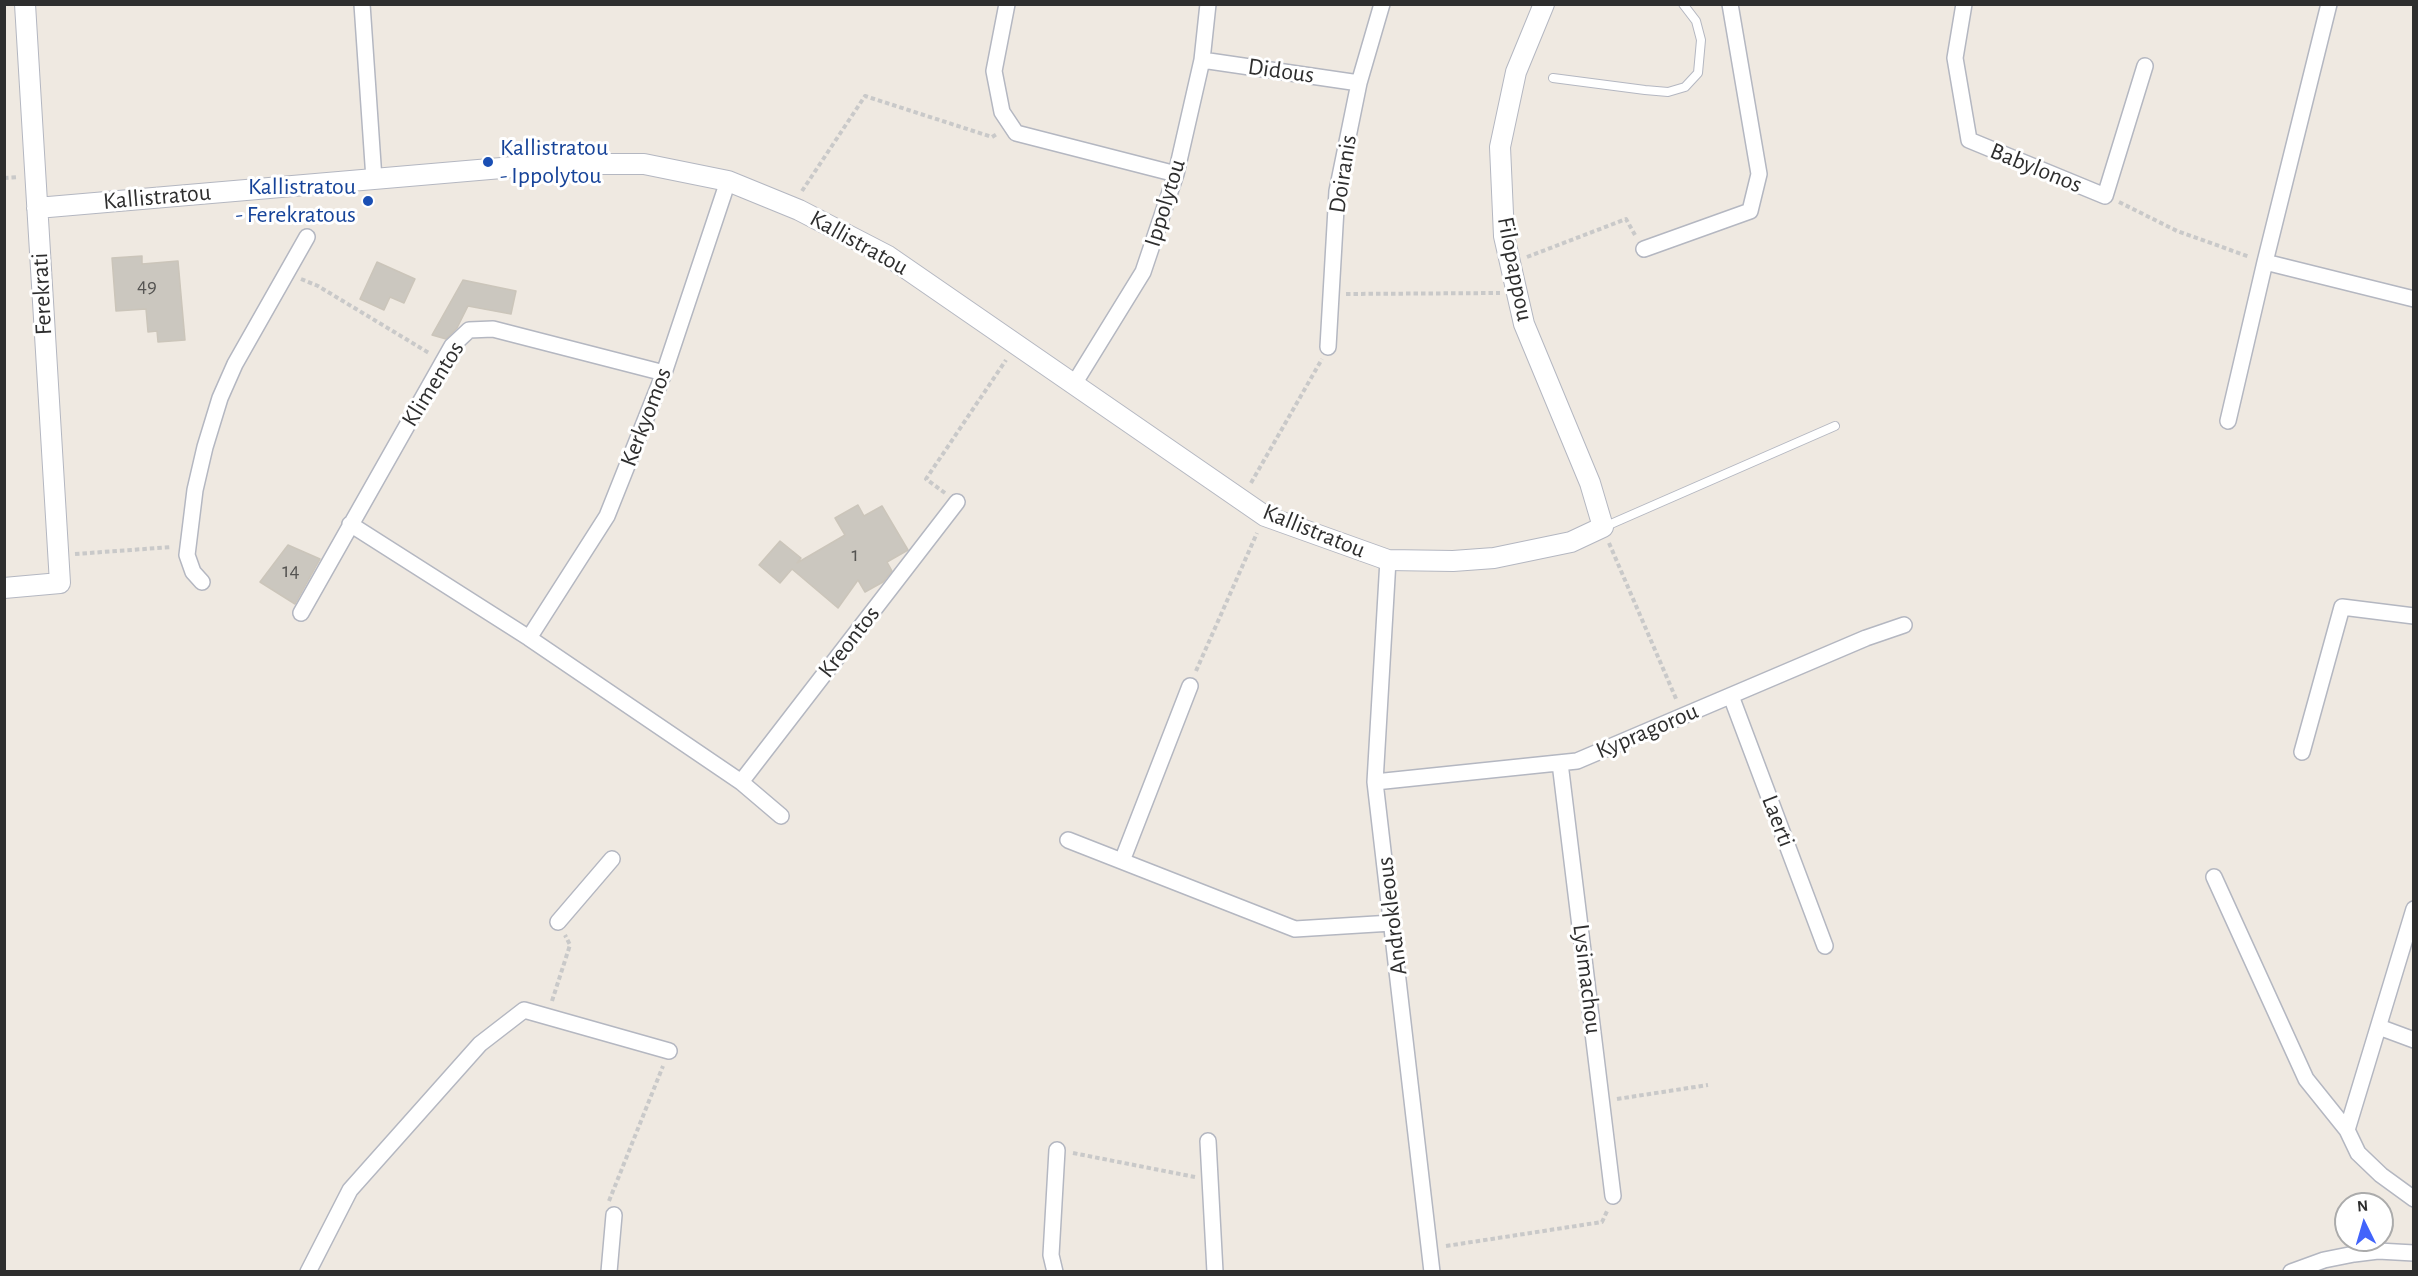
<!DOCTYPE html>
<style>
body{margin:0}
#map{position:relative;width:2418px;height:1276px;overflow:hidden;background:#efe9e1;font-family:"Alegreya Sans",sans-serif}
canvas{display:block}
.frame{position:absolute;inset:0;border:6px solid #2e2e2e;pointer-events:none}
.north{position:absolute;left:2334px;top:1192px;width:60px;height:60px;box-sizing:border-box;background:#fff;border:2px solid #ababab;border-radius:50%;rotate:355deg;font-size:16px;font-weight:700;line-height:24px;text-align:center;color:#2e2e2e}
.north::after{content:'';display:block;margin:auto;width:21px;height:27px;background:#4264fb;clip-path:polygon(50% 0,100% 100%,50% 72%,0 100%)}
</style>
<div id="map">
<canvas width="2418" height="1276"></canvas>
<div class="frame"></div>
<div class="north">N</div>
</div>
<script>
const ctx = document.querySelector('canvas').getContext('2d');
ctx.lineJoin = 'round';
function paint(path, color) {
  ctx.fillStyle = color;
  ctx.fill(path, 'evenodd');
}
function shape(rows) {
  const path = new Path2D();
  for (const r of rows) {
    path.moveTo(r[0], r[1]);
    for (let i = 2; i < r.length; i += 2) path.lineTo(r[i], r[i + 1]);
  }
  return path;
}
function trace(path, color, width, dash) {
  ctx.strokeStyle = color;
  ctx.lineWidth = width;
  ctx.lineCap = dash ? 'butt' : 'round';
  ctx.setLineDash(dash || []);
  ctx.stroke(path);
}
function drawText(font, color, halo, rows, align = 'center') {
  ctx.font = font + ' "Alegreya Sans",sans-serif';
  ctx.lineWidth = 6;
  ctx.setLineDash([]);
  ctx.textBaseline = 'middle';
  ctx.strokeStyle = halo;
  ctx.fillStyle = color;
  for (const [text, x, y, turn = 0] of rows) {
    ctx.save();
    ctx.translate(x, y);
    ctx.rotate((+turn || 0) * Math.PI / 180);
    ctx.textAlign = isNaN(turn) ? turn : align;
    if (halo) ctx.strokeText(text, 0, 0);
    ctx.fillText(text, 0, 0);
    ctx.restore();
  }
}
const building = shape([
 [142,256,142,264,178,261,185,340,158,342,157,331,148,332,146,309,116,311,112,258,142,256],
 [377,262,415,279,404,303,390,297,384,310,360,299,377,262],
 [463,280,516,291,511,314,468,306,457,328,446,339,432,335,463,280],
 [858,505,864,516,882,506,908,550,887,562,892,571,883,582,865,592,858,580,838,608,792,569,780,583,759,565,780,541,801,558,797,563,845,535,835,518,858,505],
 [288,545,320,559,295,604,260,582,288,545]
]);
paint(building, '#cbc7bf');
trace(building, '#cbc5ba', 1.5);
const service = shape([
 [1553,78,1645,90,1668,92,1685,87,1698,73,1701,40,1696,21,1683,4],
 [1604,527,1835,426]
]);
const minor = shape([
 [362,4,374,179],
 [1007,4,994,71,1002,112,1016,133,1176,174],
 [1964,4,1955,58,1969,140,2105,196,2145,66],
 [1202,60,1359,83],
 [1644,249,1750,211,1759,174,1730,4],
 [2265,262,2414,299],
 [1328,347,1337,191,1359,83,1382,4],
 [1074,384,1143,272,1176,174,1202,60,1208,4],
 [2228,421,2265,262,2329,4],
 [350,524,529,638,741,782,781,816],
 [1388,560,1375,782,1432,1272],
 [202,582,193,572,187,555,195,490,205,447,220,398,235,364,307,237],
 [301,613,452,346,469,330,493,329,664,373],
 [529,638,607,516,664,373,728,181],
 [1731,696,1825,946],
 [2302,752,2342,607,2414,616],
 [1560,763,1613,1196],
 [741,782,957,502],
 [1375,782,1577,761,1866,638,1904,625],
 [1068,840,1295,929,1392,923],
 [1122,861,1190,686],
 [2214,877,2306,1079,2347,1130,2358,1153,2381,1175,2414,1199],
 [558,922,612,859],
 [2379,1027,2414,1040],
 [2347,1130,2414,909],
 [1208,1141,1215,1272],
 [308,1272,350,1190,480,1044,524,1010,669,1051],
 [609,1272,614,1215],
 [1055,1272,1051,1255,1057,1150],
 [2291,1272,2324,1260,2354,1254,2378,1251,2414,1253]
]);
const tertiary = shape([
 [37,208,548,164,644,164,728,181,799,210,888,256,1265,516,1388,560,1453,561,1494,558,1571,542,1603,527,1590,483,1524,324,1504,236,1500,147,1516,72,1544,4],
 [4,588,60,583,25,4]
]);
trace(service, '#b4b7c1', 10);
trace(minor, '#b4b7c1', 18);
trace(tertiary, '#b4b7c1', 22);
trace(shape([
 [4,178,19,177],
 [802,191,865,96,992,137,997,134],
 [2119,202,2177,231,2250,257],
 [1527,257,1626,219,1635,235],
 [301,279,318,286,429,353],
 [1346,294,1500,293],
 [1251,483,1322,359],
 [945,493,926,479,1006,360],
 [1609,543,1677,701],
 [75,554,172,547],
 [1196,671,1257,533],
 [552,1001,570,945,565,935],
 [1617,1099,1708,1085],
 [1073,1153,1195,1177],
 [609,1201,663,1066],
 [1446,1246,1602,1222,1608,1209]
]), '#c9c9c9', 4, [4.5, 3]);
trace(service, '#fff', 8);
trace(minor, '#fff', 15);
trace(tertiary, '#fff', 20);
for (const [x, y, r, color] of [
 [488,162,6,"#1a4fb4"],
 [368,201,6,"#1a4fb4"]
]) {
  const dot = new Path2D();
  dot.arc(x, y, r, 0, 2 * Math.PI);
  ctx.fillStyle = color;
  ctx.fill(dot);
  trace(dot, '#fff', 2);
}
drawText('21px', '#555452', null, [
 ["49",147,286],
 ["1",855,555],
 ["14",291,571]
]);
drawText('24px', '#2e2e2e', '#fff', [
 ["Didous",1281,71,8],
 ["Babylonos",2036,168,22],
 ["Doiranis",1343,174,-81],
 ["Kallistratou",157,197,-5],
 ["Ippolytou",1165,203,-73],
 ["Kallistratou",859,243,29],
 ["Filopappou",1515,269,79],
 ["Ferekrati",42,294,-93],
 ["Klimentos",433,384,-58],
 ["Kerkyomos",646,417,-69],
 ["Kallistratou",1314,531,22],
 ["Kreontos",849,642,-52],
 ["Kypragorou",1647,731,-23],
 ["Laerti",1778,821,69],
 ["Androkleous",1392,916,-97],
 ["Lysimachou",1587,979,83]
]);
drawText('24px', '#164399', '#fff', [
 ["Kallistratou",500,148],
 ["- Ippolytou",500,176],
 ["Kallistratou",356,187,"right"],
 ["- Ferekratous",356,215,"right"]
], 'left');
</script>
